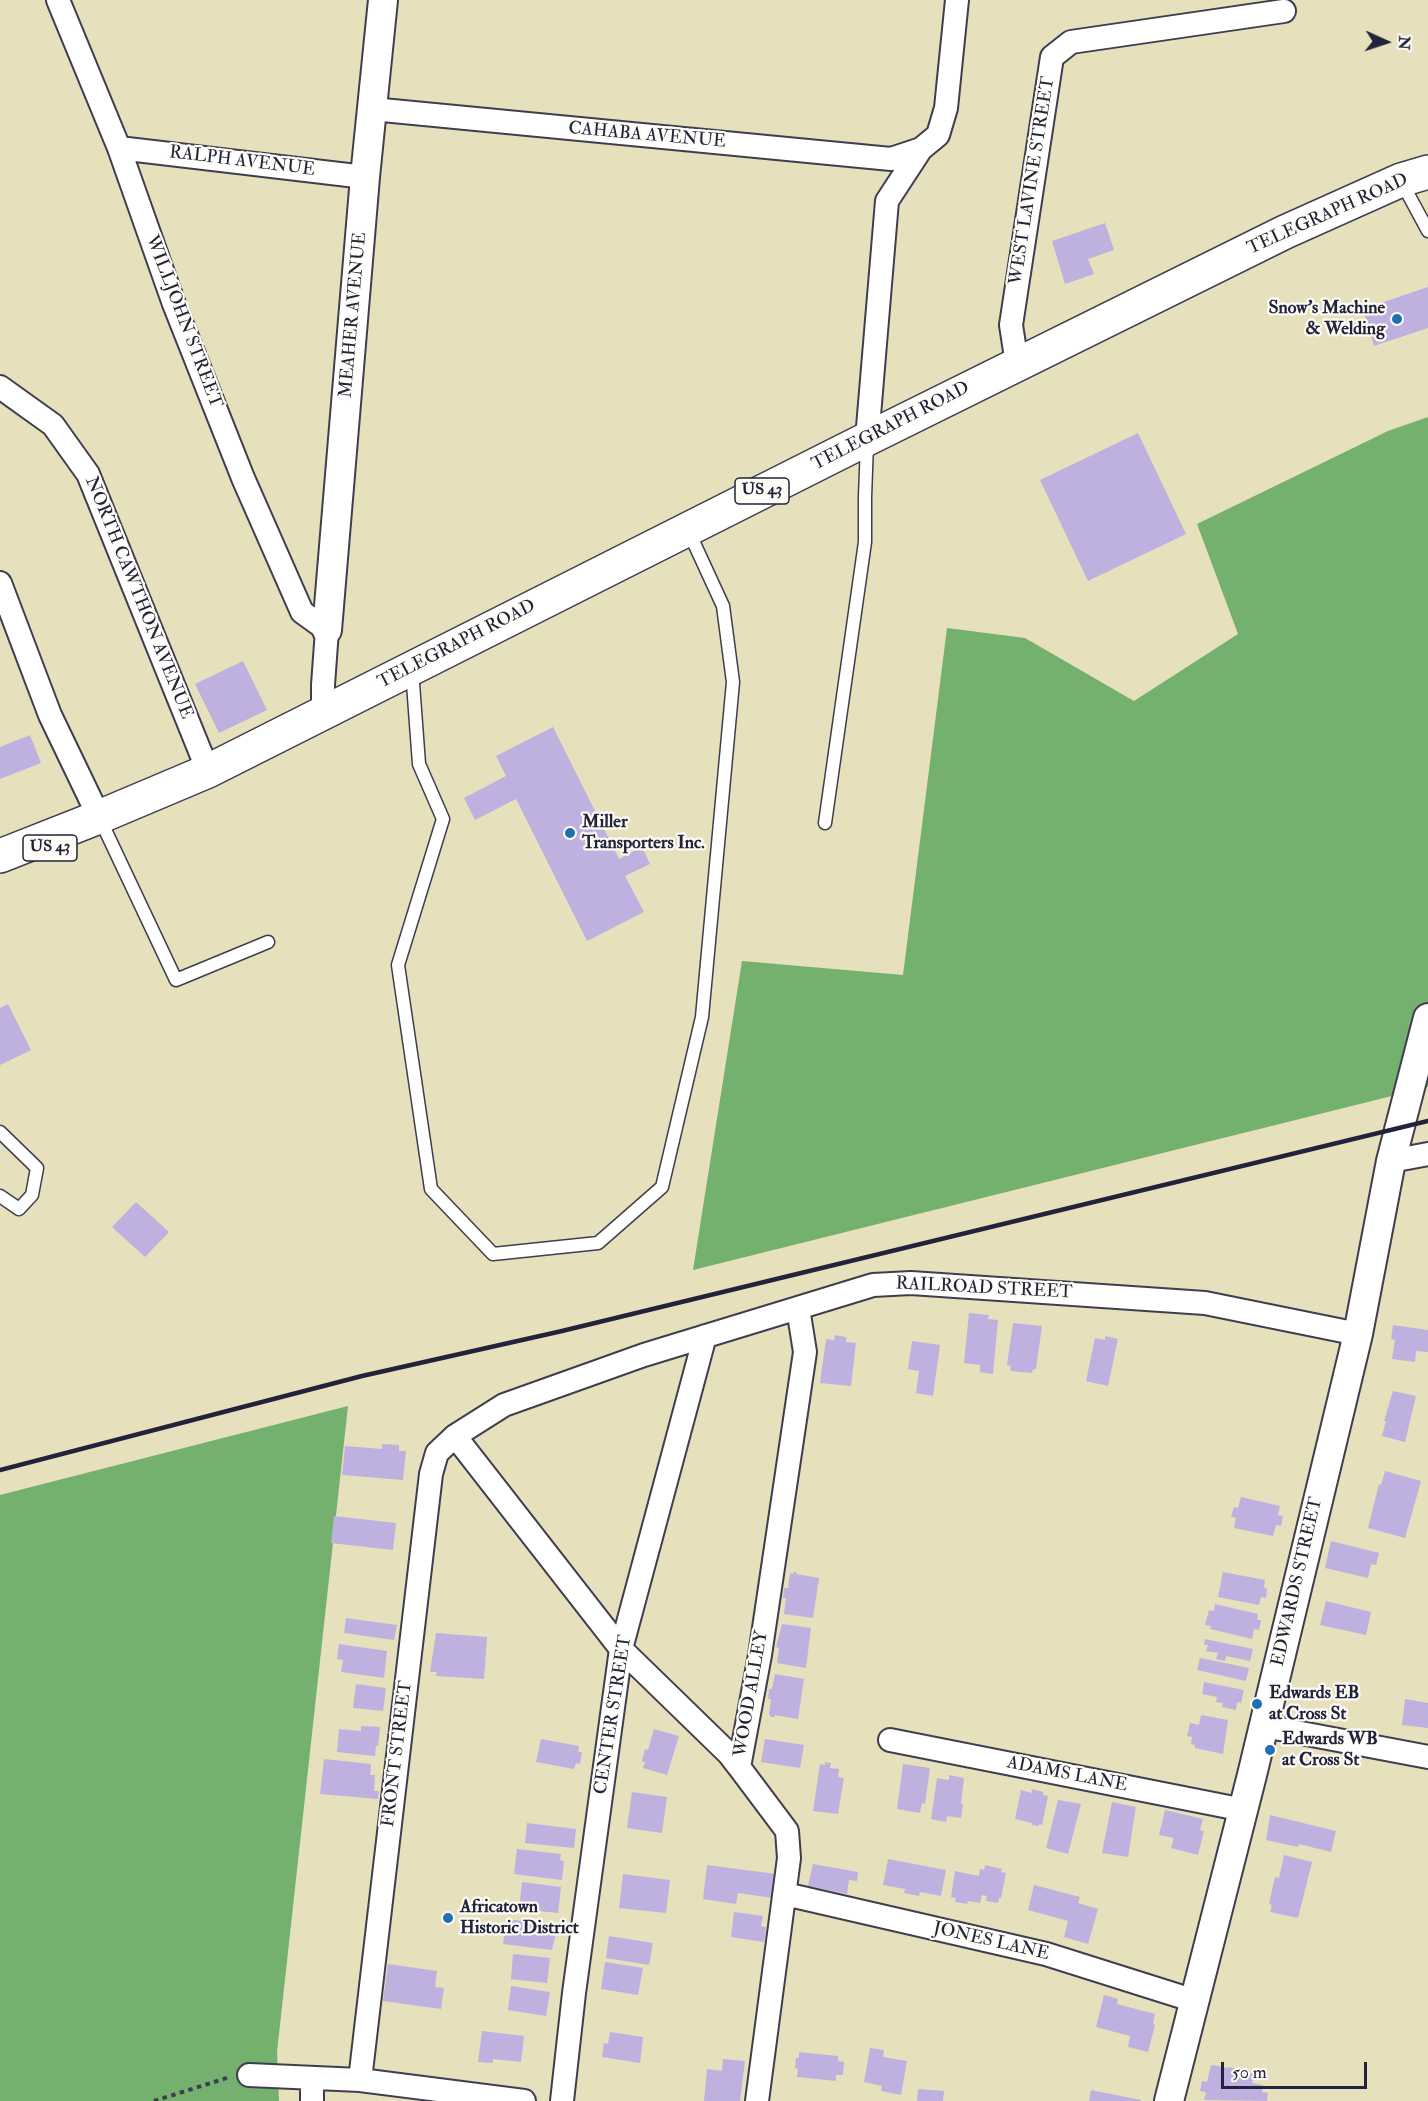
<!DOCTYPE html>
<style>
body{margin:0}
#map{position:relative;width:1428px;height:2101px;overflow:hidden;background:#e6e0bc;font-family:"IM FELL Double Pica",serif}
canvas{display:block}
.north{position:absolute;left:1356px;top:12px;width:60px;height:60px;-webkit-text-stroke:4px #fdfcf7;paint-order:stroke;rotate:93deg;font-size:16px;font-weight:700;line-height:24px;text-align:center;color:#22223b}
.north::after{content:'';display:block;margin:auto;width:21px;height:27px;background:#22223b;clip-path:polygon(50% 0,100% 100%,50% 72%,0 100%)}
.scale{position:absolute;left:1221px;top:2062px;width:146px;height:27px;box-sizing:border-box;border:3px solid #22223b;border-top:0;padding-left:8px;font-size:18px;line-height:21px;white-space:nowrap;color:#22223b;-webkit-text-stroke:4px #fdfcf7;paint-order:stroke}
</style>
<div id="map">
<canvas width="1428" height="2101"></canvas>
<div class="north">N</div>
<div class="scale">50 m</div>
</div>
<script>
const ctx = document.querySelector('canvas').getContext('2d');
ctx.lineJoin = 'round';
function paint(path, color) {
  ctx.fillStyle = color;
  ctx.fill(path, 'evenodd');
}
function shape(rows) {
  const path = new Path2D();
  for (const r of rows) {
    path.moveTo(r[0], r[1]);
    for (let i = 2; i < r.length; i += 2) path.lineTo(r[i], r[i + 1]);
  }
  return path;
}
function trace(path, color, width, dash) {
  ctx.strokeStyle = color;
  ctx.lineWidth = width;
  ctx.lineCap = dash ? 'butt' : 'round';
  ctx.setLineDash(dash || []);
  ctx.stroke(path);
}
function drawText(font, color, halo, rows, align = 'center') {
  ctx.font = font + ' "IM FELL Double Pica",serif';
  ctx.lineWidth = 4.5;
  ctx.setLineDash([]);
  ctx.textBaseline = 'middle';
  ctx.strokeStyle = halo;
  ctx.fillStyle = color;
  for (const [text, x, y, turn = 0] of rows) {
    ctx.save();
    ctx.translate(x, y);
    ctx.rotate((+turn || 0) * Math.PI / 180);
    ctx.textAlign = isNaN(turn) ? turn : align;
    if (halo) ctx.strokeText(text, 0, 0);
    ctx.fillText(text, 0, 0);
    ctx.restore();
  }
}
paint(shape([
 [1428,417,1428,1087,693,1270,742,961,903,975,947,628,1025,638,1134,701,1238,634,1197,524,1388,431],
 [348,1406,277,2052,279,2101,0,2101,0,1495]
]), '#74b06e');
paint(shape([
 [1105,223,1114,250,1088,259,1094,274,1065,284,1052,241],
 [1428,287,1428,328,1374,346,1363,309],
 [1138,433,1186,534,1088,581,1040,480],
 [243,661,267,710,219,733,195,684],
 [553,727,619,859,642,847,650,864,625,876,644,912,587,941,516,799,475,820,464,798,506,776,496,756],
 [30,735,41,763,0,779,0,747],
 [8,1004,31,1050,0,1065,0,1008],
 [136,1202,169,1232,145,1257,112,1227],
 [969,1313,989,1315,988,1319,998,1320,993,1374,980,1372,980,1365,964,1363],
 [1013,1323,1042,1326,1036,1369,1033,1369,1032,1373,1010,1371,1011,1366,1007,1365],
 [1393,1325,1428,1330,1428,1352,1416,1351,1415,1362,1392,1359,1395,1340,1391,1339],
 [835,1335,846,1337,846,1342,856,1343,851,1386,820,1383,826,1339,834,1340],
 [1105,1336,1118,1339,1108,1386,1086,1381,1095,1338,1105,1340],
 [912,1341,940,1345,933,1396,916,1393,919,1371,908,1369],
 [1393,1391,1416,1396,1405,1442,1382,1436,1386,1421,1384,1421],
 [382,1444,399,1445,399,1451,406,1451,403,1480,342,1475,345,1446,382,1449],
 [1385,1471,1421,1481,1405,1538,1368,1528,1379,1484,1381,1485],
 [1241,1497,1280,1506,1278,1515,1283,1516,1281,1526,1276,1525,1273,1536,1234,1528,1236,1518,1231,1516,1234,1507,1238,1508],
 [334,1516,396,1523,393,1550,331,1543],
 [1331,1541,1379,1553,1376,1565,1371,1564,1368,1578,1325,1568],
 [793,1572,797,1572,796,1574,819,1578,813,1618,784,1614,786,1598,783,1598,784,1588,788,1588,790,1573,793,1574],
 [1223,1572,1265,1580,1264,1588,1267,1588,1266,1598,1261,1597,1259,1605,1218,1597],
 [1326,1601,1371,1612,1366,1635,1320,1625],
 [1215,1604,1258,1614,1257,1620,1261,1620,1259,1630,1254,1629,1252,1639,1210,1629,1211,1626,1205,1625,1209,1610,1214,1611],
 [346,1618,397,1625,394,1640,344,1633],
 [782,1624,811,1628,806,1668,777,1663,779,1648,776,1647],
 [436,1633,487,1637,484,1679,436,1676,437,1672,430,1672],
 [1205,1639,1253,1649,1250,1661,1226,1656,1225,1661,1216,1659,1218,1653,1206,1651,1208,1645,1204,1645],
 [339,1644,387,1651,384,1678,341,1672,343,1660,337,1659],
 [1200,1658,1249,1668,1246,1681,1197,1670],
 [775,1674,804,1679,798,1719,775,1715,775,1717,771,1717,769,1714,771,1699,768,1699,769,1689,772,1689],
 [1204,1682,1244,1690,1241,1703,1237,1702,1236,1710,1222,1707,1223,1703,1216,1702,1217,1697,1202,1694],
 [356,1684,386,1688,383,1711,353,1708],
 [1405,1699,1428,1703,1428,1728,1402,1725],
 [1201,1715,1228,1720,1223,1754,1195,1748,1195,1745,1191,1744,1192,1737,1187,1736,1190,1723,1199,1725],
 [361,1726,380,1727,378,1746,376,1746,375,1756,337,1752,339,1729,361,1731],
 [654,1729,679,1736,667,1775,643,1768,645,1762,642,1761,645,1749,648,1750],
 [541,1739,579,1746,578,1752,582,1752,580,1764,576,1763,574,1769,536,1762],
 [765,1739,804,1745,800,1768,761,1762],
 [324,1759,371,1764,370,1775,375,1775,374,1791,379,1791,378,1799,320,1794],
 [825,1762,831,1763,830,1768,839,1769,838,1777,844,1778,838,1814,813,1811,820,1764,825,1765],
 [903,1764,930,1768,925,1804,922,1803,920,1813,897,1809],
 [949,1775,964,1778,961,1804,963,1804,961,1818,947,1816,946,1822,931,1819,937,1778,949,1780],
 [1032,1789,1043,1792,1043,1795,1048,1796,1042,1825,1039,1824,1039,1826,1032,1825,1032,1823,1015,1819,1021,1790,1032,1793],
 [632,1792,667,1797,662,1833,627,1828],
 [1058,1800,1081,1804,1068,1854,1046,1848],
 [1112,1802,1136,1807,1128,1857,1102,1853],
 [1165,1810,1203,1819,1200,1830,1204,1831,1198,1855,1171,1848,1174,1838,1159,1835],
 [1270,1815,1336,1831,1331,1852,1299,1844,1298,1847,1266,1840],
 [527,1823,576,1829,574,1848,525,1843],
 [517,1849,561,1854,560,1860,564,1861,562,1880,514,1874],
 [1284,1855,1312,1862,1298,1918,1270,1912,1272,1905,1269,1904,1275,1877,1279,1878],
 [888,1859,946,1870,941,1896,920,1892,919,1896,904,1893,905,1889,883,1885],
 [813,1864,858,1872,857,1881,849,1880,847,1894,808,1886],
 [707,1865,776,1874,773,1898,738,1893,736,1904,703,1899],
 [985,1865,1002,1869,1001,1872,1006,1873,1001,1898,999,1898,998,1903,986,1901,987,1896,982,1895,980,1903,968,1901,967,1904,955,1902,956,1898,951,1897,955,1871,979,1876,980,1869,984,1870],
 [623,1874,670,1880,666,1913,619,1908],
 [522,1882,561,1887,558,1913,519,1909],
 [1034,1885,1080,1897,1078,1903,1098,1909,1088,1944,1064,1937,1068,1921,1028,1910],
 [734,1912,763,1916,761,1926,766,1927,764,1942,731,1937],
 [506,1919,558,1925,552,1950,503,1944],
 [609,1936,653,1943,649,1965,606,1958],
 [513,1954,550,1958,547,1983,511,1979],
 [605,1962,643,1968,638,1995,601,1989],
 [388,1964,437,1971,435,1987,444,1988,441,2009,383,2001],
 [511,1986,550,1992,546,2016,508,2010],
 [1104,1995,1118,1999,1117,2004,1155,2014,1153,2024,1155,2025,1148,2052,1128,2047,1130,2036,1096,2027],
 [482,2031,524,2036,521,2062,493,2059,493,2063,478,2062],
 [610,2032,643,2037,640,2063,602,2057,604,2043,608,2044],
 [870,2048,884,2050,883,2057,907,2061,901,2095,881,2091,882,2086,864,2082],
 [799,2052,838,2056,838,2061,844,2062,843,2075,836,2075,836,2081,797,2077,798,2069,795,2068,796,2058,799,2058],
 [723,2059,745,2061,740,2101,704,2101,707,2069,722,2071],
 [1211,2065,1227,2068,1228,2067,1235,2068,1235,2070,1254,2074,1252,2083,1263,2085,1262,2092,1268,2093,1267,2101,1204,2100,1206,2092,1200,2091,1202,2081,1207,2082],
 [918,2089,944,2091,943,2101,917,2101],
 [1091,2090,1141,2100,1141,2101,1089,2101]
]), '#beb1df');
const service = shape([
 [1401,181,1428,231],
 [412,670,419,764,443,819,398,965,431,1189,493,1254,598,1243,662,1187,702,1017,733,682,723,606,688,530],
 [100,819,176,980,268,942],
 [825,823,865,542,865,497,867,443],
 [0,1132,37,1168,32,1195,19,1209,0,1196]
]);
const minor = shape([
 [58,0,119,148,174,304,243,478,302,612,327,630,323,685,323,712],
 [372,109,891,159,921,149],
 [119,148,365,177],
 [1017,364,1011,325,1052,57,1071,42,1284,11],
 [0,387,53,425,88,474,208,771],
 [867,439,887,201,921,149,938,135,946,108,957,0],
 [0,583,50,715,99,817],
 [1391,1161,1428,1154],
 [455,1436,621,1649,729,1754,739,1767],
 [1264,1726,1428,1757],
 [890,1740,1244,1810],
 [785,1894,1046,1954,1195,2001],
 [249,2075,360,2080,524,2101],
 [312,2078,312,2101],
 [360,2080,431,1474,437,1453,455,1436,504,1405,644,1355,873,1285,911,1283,1205,1303,1358,1334],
 [562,2101,574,1993,621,1649,705,1336],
 [757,2101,789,1858,787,1831,739,1767,760,1655,805,1352,798,1308]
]);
const tertiary = shape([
 [327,630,365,177,383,0],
 [1169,2101,1252,1775,1358,1334,1391,1161,1428,1018]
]);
const primary = shape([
 [0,856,99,817,208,771,867,439,1285,232,1401,180,1428,172]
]);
trace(service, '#3f3e4e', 15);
trace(minor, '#3f3e4e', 26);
trace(tertiary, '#3f3e4e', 32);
trace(primary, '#3f3e4e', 36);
trace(shape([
 [154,2101,230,2077]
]), '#3f3e4e', 4, [4.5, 4.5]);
trace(service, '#fff', 12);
trace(minor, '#fff', 22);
trace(tertiary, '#fff', 28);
trace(primary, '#fff', 33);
trace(shape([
 [0,1470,362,1376,562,1331,1428,1121]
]), '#22223b', 4.5);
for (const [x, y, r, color] of [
 [1397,319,6,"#1f6fb2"],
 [570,833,6,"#1f6fb2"],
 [1257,1704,6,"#1f6fb2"],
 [1270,1750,6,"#1f6fb2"],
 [448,1918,6,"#1f6fb2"]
]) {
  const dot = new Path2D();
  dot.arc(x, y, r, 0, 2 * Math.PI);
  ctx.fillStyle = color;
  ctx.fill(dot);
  trace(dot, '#fdfcf7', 2);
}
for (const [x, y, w] of [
 [762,491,54],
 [50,848,54]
]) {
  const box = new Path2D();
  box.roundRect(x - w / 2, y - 13, w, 26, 4.5);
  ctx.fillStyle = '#fdfcf7';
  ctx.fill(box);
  trace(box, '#22223b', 1.5);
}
drawText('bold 16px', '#22223b', null, [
 ["US 43",762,491],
 ["US 43",50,848]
]);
drawText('18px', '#22223b', '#fdfcf7', [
 ["CAHABA AVENUE",647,136,5],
 ["RALPH AVENUE",242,162,7],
 ["WEST LAVINE STREET",1033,181,-81],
 ["TELEGRAPH ROAD",1328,215,-24],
 ["MEAHER AVENUE",354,315,-85],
 ["WILLJOHN STREET",183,322,69],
 ["TELEGRAPH ROAD",891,427,-27],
 ["NORTH CAWTHON AVENUE",138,598,68],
 ["TELEGRAPH ROAD",457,645,-27],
 ["RAILROAD STREET",984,1289,3],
 ["EDWARDS STREET",1298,1582,-77],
 ["WOOD ALLEY",752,1694,-80],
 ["CENTER STREET",614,1715,-81],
 ["FRONT STREET",398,1754,-83],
 ["ADAMS LANE",1067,1775,11],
 ["JONES LANE",991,1942,13]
]);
drawText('bold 18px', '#22223b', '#fdfcf7', [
 ["Snow's Machine",1385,309,"right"],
 ["& Welding",1385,330,"right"],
 ["Miller",582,823],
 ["Transporters Inc.",582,844],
 ["Edwards EB",1269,1694],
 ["at Cross St",1269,1715],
 ["Edwards WB",1282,1740],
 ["at Cross St",1282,1761],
 ["Africatown",460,1908],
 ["Historic District",460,1929]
], 'left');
</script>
